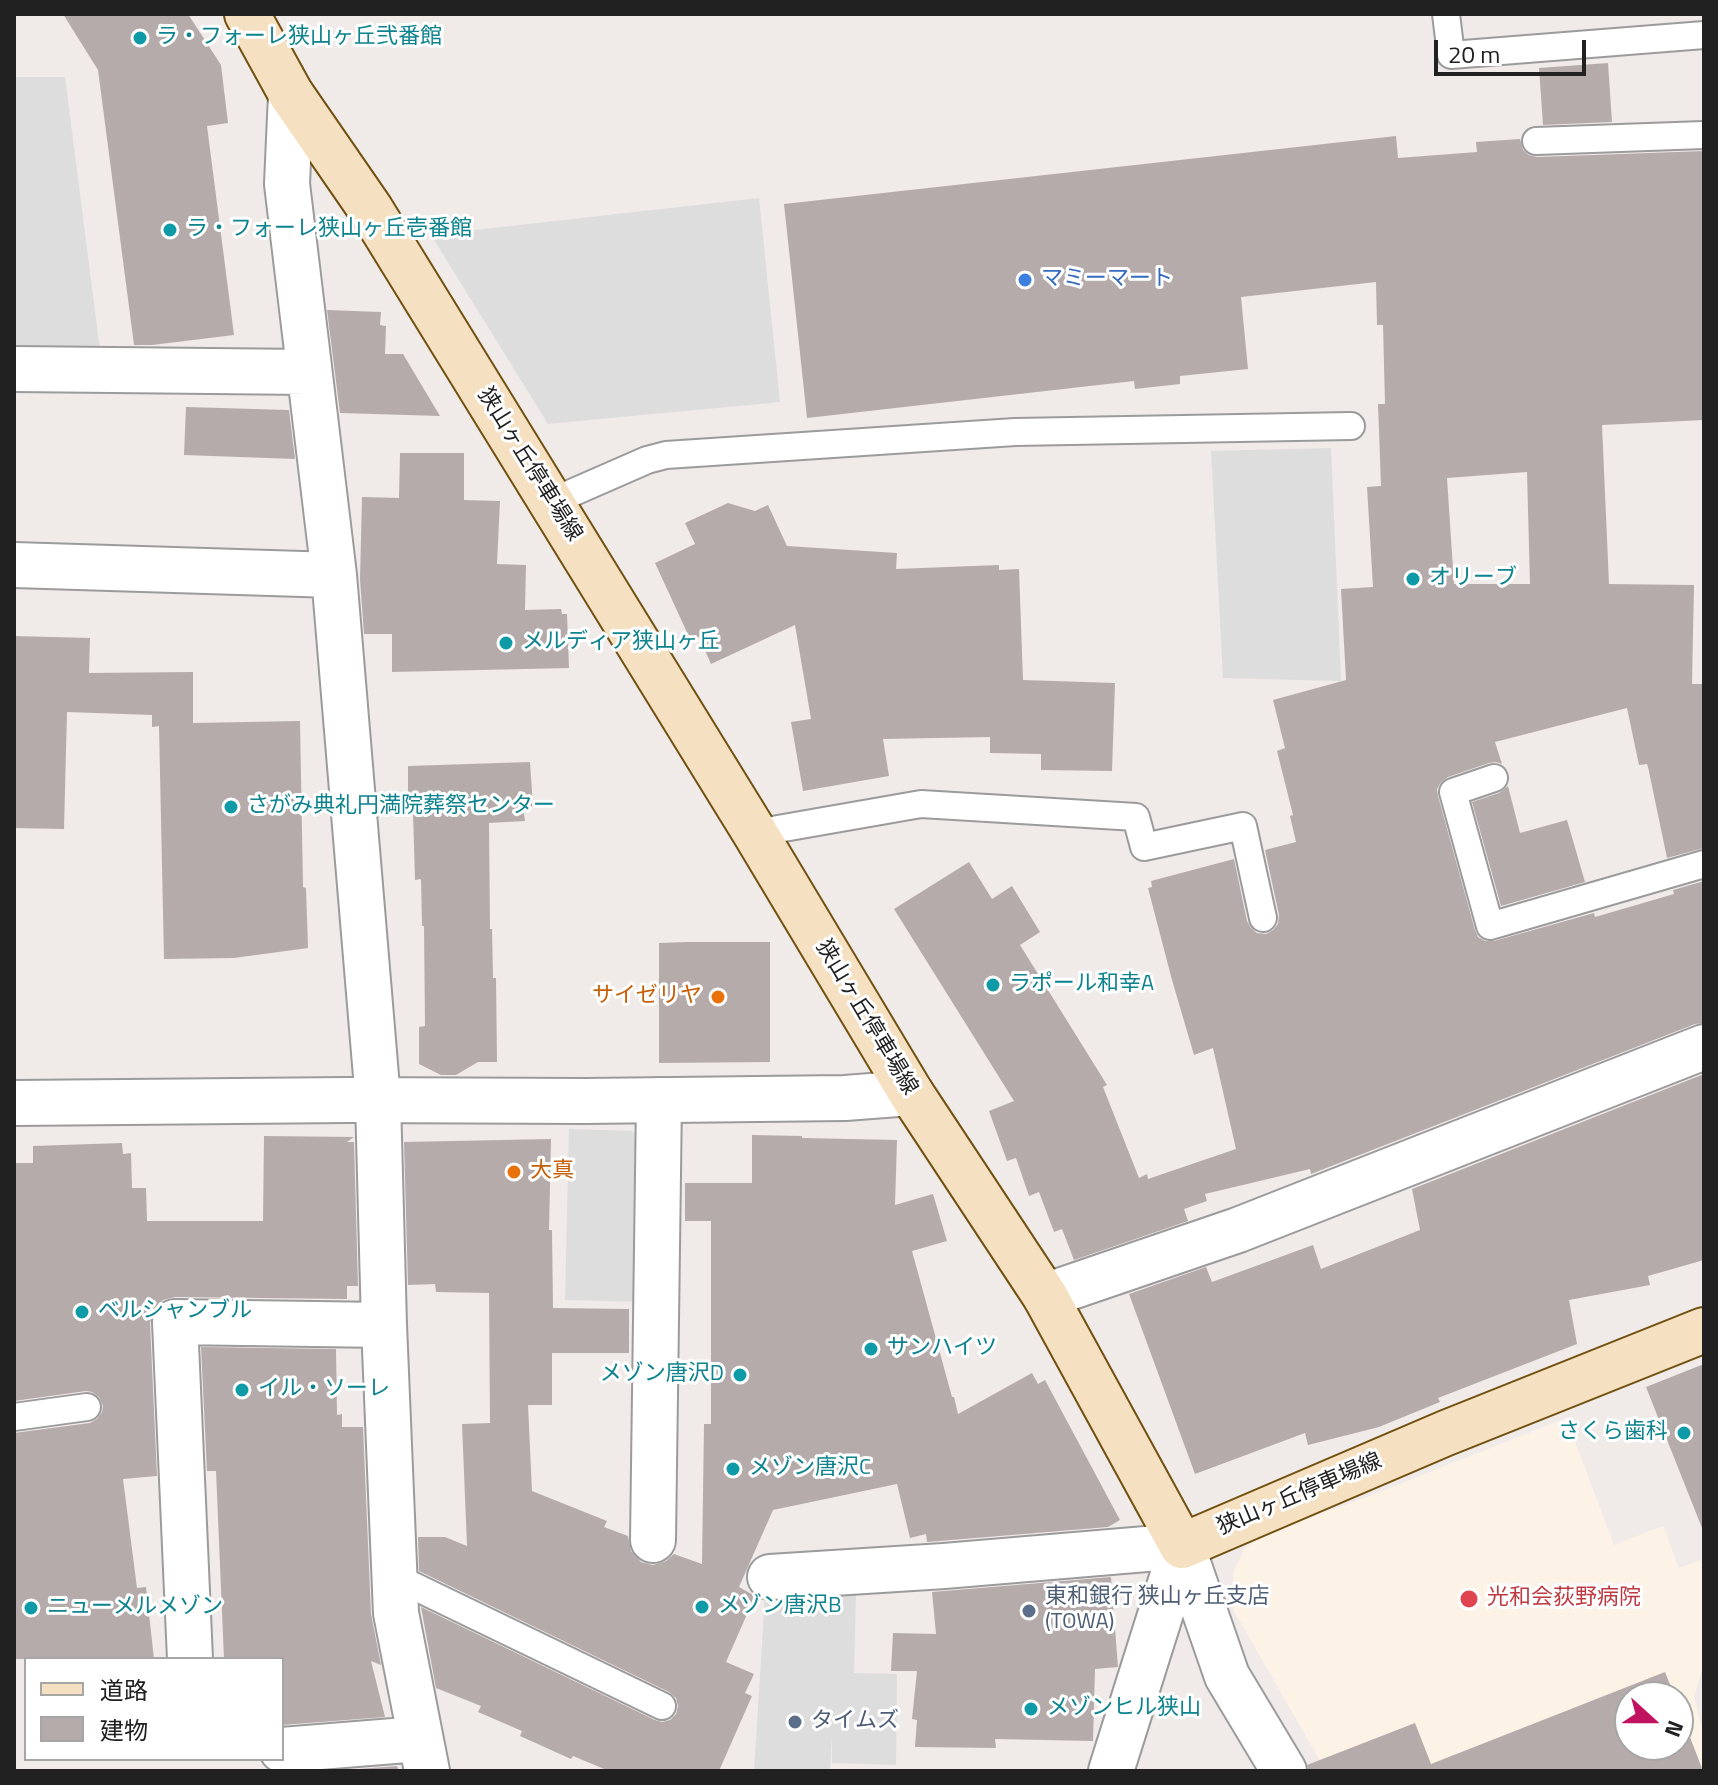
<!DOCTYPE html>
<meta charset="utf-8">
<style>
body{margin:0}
#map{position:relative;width:1718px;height:1785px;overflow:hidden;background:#f0eae9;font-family:"Titillium Web","Noto Sans JP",sans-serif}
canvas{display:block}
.frame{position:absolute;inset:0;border:16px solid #212121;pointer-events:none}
.legend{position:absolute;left:24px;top:1657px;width:260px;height:104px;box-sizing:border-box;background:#fff;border:2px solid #a6a6a6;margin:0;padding:10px 14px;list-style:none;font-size:24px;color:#212121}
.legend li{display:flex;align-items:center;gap:16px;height:40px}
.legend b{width:40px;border:2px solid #a6a6a6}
.north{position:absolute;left:1614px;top:1681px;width:80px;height:80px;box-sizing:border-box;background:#fff;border:2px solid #a6a6a6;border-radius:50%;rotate:111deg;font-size:22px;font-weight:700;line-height:32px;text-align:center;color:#212121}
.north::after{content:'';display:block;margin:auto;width:28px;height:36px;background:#c0125f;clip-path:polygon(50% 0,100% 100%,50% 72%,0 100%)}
.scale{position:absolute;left:1434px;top:40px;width:152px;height:36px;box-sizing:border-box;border:4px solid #212121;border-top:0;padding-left:10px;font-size:24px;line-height:28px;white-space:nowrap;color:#212121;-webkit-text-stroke:6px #fff;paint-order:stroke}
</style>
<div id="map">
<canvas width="1718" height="1785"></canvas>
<div class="frame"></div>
<ul class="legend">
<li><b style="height:10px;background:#f5e1c2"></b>道路</li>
<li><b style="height:22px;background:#b6abab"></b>建物</li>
</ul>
<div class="north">N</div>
<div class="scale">20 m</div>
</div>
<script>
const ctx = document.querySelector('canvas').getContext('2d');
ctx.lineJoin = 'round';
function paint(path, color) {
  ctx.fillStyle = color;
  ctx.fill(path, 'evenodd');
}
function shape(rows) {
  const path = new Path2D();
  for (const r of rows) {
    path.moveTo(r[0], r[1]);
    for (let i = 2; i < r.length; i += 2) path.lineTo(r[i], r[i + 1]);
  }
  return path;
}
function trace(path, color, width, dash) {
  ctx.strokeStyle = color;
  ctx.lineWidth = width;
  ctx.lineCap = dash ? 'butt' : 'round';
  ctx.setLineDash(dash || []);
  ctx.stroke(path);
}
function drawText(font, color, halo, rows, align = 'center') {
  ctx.font = font + ' "Titillium Web","Noto Sans JP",sans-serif';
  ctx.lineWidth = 6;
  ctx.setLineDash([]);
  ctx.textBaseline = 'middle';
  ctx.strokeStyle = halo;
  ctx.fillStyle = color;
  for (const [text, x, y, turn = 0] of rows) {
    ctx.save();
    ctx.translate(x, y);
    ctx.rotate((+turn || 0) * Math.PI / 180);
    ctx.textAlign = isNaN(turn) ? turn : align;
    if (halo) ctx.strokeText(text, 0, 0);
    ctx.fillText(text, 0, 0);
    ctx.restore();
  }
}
paint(shape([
 [1566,1418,1614,1545,1663,1526,1679,1568,1704,1559,1704,1664,1694,1696,1704,1738,1704,1771,1326,1771,1234,1611,1232,1586,1234,1570,1245,1548,1263,1534,1367,1497],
 [1630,1697,1678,1697,1678,1745,1630,1745]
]), '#fdf2e6');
paint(shape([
 [14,77,65,77,100,350,14,349],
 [759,198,780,402,548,424,431,235],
 [1331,448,1341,681,1223,678,1211,451],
 [569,1129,632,1131,644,1143,644,1302,565,1300],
 [856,1592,854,1673,897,1674,896,1765,832,1763,832,1735,830,1771,754,1771,765,1597]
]), '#ddd');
paint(shape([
 [63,14,188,14,221,65,228,123,207,126,234,335,152,345,134,345,98,70],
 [1608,63,1612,122,1543,125,1539,68],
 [1396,136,1398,158,1477,152,1476,142,1520,139,1523,150,1529,155,1537,157,1704,151,1704,420,1602,425,1609,584,1694,585,1692,684,1704,684,1704,848,1667,858,1648,767,1647,764,1639,765,1627,708,1495,742,1502,764,1496,762,1489,763,1448,777,1441,782,1437,789,1438,796,1475,930,1478,937,1485,941,1494,941,1594,913,1595,917,1674,894,1673,890,1704,881,1704,1023,1695,1024,1311,1174,1310,1169,1205,1194,1207,1201,1184,1209,1188,1221,1074,1260,1062,1229,1054,1232,1039,1192,1029,1196,1016,1158,1007,1161,989,1111,1014,1101,894,909,969,862,992,899,1012,886,1040,932,1020,945,1107,1085,1103,1087,1139,1178,1147,1174,1148,1179,1236,1149,1213,1048,1194,1055,1172,980,1148,888,1152,887,1151,881,1234,859,1247,921,1251,928,1257,933,1266,934,1273,930,1278,924,1279,915,1265,850,1296,842,1290,816,1293,815,1277,751,1285,748,1273,700,1346,680,1341,589,1373,587,1367,487,1381,486,1378,404,1385,404,1383,325,1377,325,1376,282,1241,297,1248,369,1180,376,1180,384,1135,389,1134,381,807,418,784,204],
 [1527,472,1530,584,1454,584,1447,478],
 [327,310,381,312,380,325,386,326,385,354,403,354,440,416,340,413],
 [186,407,289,410,295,459,184,455],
 [400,453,464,453,464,500,500,501,497,564,526,565,525,610,561,609,562,614,567,614,569,668,392,672,392,634,364,634,360,580,362,497,399,498],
 [728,503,755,511,768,505,787,546,897,553,896,569,999,565,999,570,1019,569,1023,680,1115,683,1112,771,1041,770,1041,754,990,753,990,737,883,739,889,776,803,791,791,722,811,719,795,625,711,664,699,637,691,641,655,563,695,544,685,523],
 [14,636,90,638,89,673,193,672,193,723,300,721,303,887,306,888,308,948,234,958,164,959,159,726,152,727,152,715,67,712,64,829,14,828],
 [530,762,533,807,523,807,525,821,489,823,490,929,492,929,493,978,496,978,497,1062,478,1062,456,1075,441,1075,419,1064,419,1027,425,1026,424,926,422,926,421,879,415,880,413,812,408,812,408,766],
 [1508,786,1520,833,1567,820,1585,882,1501,906,1472,802,1499,793],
 [687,942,770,942,770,1062,659,1063,659,943],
 [1704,1074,1704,1260,1648,1276,1650,1285,1569,1300,1577,1344,1438,1398,1440,1402,1379,1427,1308,1445,1305,1433,1195,1474,1129,1294,1206,1267,1212,1282,1313,1245,1321,1269,1420,1230,1412,1189],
 [752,1135,802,1136,802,1138,897,1140,895,1205,933,1194,947,1241,912,1251,952,1397,954,1397,958,1414,1032,1373,1038,1384,1045,1380,1120,1520,1108,1527,927,1542,926,1534,910,1538,897,1484,773,1510,739,1587,755,1596,726,1662,754,1674,745,1693,752,1696,719,1771,609,1771,573,1756,571,1759,520,1736,522,1731,478,1712,481,1706,436,1688,421,1607,655,1720,662,1722,670,1720,676,1714,678,1706,676,1698,669,1692,419,1571,418,1537,445,1537,467,1546,462,1424,490,1423,489,1293,436,1292,435,1284,408,1285,404,1142,551,1139,549,1230,552,1230,553,1308,629,1309,629,1353,552,1353,552,1405,528,1405,532,1491,607,1521,604,1527,628,1536,631,1551,641,1562,653,1565,666,1561,674,1554,702,1564,704,1424,711,1424,711,1221,685,1221,685,1183,752,1183],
 [264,1136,354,1137,347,1142,354,1142,358,1286,347,1286,347,1299,175,1297,163,1300,154,1309,150,1323,157,1476,123,1479,137,1588,146,1587,154,1659,14,1659,14,1433,90,1423,97,1419,102,1412,103,1406,99,1397,92,1392,86,1391,14,1401,14,1163,33,1163,33,1146,122,1143,123,1154,131,1153,132,1188,146,1188,147,1221,263,1221],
 [201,1347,336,1349,337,1415,342,1414,342,1427,363,1427,371,1614,381,1665,371,1661,385,1717,282,1725,282,1659,224,1659,216,1471,207,1471],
 [1704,1364,1704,1528,1702,1528,1646,1387],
 [1111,1577,1118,1667,1095,1669,1093,1741,995,1739,996,1748,915,1747,917,1720,912,1719,917,1671,891,1671,893,1633,936,1634,932,1592],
 [1665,1672,1675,1697,1630,1697,1630,1745,1678,1745,1678,1706,1703,1771,1309,1771,1307,1765,1415,1723,1431,1764],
 [397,1766,399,1771,333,1771]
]), '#b6abab');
const service = shape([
 [1446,14,1451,55,1704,35],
 [1536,141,1704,135],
 [551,502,647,460,666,455,1015,432,1351,426],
 [1494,778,1453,792,1490,926,1704,864],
 [755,833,921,804,1136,817,1144,847,1243,826,1263,918],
 [14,1417,87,1407],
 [395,1577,662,1706]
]);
const minor = shape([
 [291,94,287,184,334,575,378,1100,384,1325,396,1613,427,1771],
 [14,369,309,372],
 [14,565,334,575],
 [1045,1296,1238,1230,1704,1047],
 [653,1540,659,1100],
 [770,1577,944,1566,1182,1546,1111,1771],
 [190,1659,175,1322,384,1325],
 [282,1750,419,1739]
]);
const tertiary = shape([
 [14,1103,348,1100,585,1101,845,1098,911,1093],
 [1182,1546,1227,1676,1284,1771]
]);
const secondary = shape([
 [247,14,291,94,371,210,755,833,911,1093,1045,1296,1182,1546,1446,1433,1704,1330]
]);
trace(service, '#9b9b9b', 30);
trace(minor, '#9b9b9b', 48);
trace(tertiary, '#9b9b9b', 48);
trace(secondary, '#71500f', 48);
trace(service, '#fff', 26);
trace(minor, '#fff', 44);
trace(tertiary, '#fff', 44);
trace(secondary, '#f5e1c2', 44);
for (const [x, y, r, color] of [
 [140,38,8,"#0f9aa8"],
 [170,230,8,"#0f9aa8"],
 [1025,280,8,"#3f7fe0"],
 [1413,579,8,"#0f9aa8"],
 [506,643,8,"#0f9aa8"],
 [231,807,8,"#0f9aa8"],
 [993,985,8,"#0f9aa8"],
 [718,997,8,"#e8710a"],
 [514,1172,8,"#e8710a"],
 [82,1312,8,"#0f9aa8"],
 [871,1349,8,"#0f9aa8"],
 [740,1375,8,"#0f9aa8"],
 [242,1390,8,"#0f9aa8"],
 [1684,1433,8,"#0f9aa8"],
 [733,1469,8,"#0f9aa8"],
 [1469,1599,10,"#e0444e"],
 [702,1607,8,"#0f9aa8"],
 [31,1608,8,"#0f9aa8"],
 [1029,1611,8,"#5c6f8a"],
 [1031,1709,8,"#0f9aa8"],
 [795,1722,8,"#5c6f8a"]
]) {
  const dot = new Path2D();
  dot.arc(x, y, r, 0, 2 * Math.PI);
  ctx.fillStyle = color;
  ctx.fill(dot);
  trace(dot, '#fff', 3);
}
drawText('22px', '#0d838f', '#fff', [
 ["ラ・フォーレ狭山ヶ丘弐番館",156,38],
 ["ラ・フォーレ狭山ヶ丘壱番館",186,230],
 ["オリーブ",1429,579],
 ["メルディア狭山ヶ丘",522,643],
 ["さがみ典礼円満院葬祭センター",247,807],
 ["ラポール和幸A",1009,985],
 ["ベルシャンブル",98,1312],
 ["サンハイツ",887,1349],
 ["メゾン唐沢D",724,1375,"right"],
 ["イル・ソーレ",258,1390],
 ["さくら歯科",1668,1433,"right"],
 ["メゾン唐沢C",749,1469],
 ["メゾン唐沢B",718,1607],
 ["ニューメルメゾン",47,1608],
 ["メゾンヒル狭山",1047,1709]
], 'left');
drawText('22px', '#366cbe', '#fff', [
 ["マミーマート",1041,280]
], 'left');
drawText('22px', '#212121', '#fff', [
 ["狭山ヶ丘停車場線",529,465,58],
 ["狭山ヶ丘停車場線",866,1018,59],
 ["狭山ヶ丘停車場線",1300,1495,-23]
]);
drawText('22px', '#c56008', '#fff', [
 ["サイゼリヤ",702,997],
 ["大真",530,1172,"left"]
], 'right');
drawText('22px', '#4e5e75', '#fff', [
 ["東和銀行 狭山ヶ丘支店",1045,1598],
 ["(TOWA)",1045,1623],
 ["タイムズ",811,1722]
], 'left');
drawText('22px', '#be3a42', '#fff', [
 ["光和会荻野病院",1487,1599]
], 'left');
</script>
